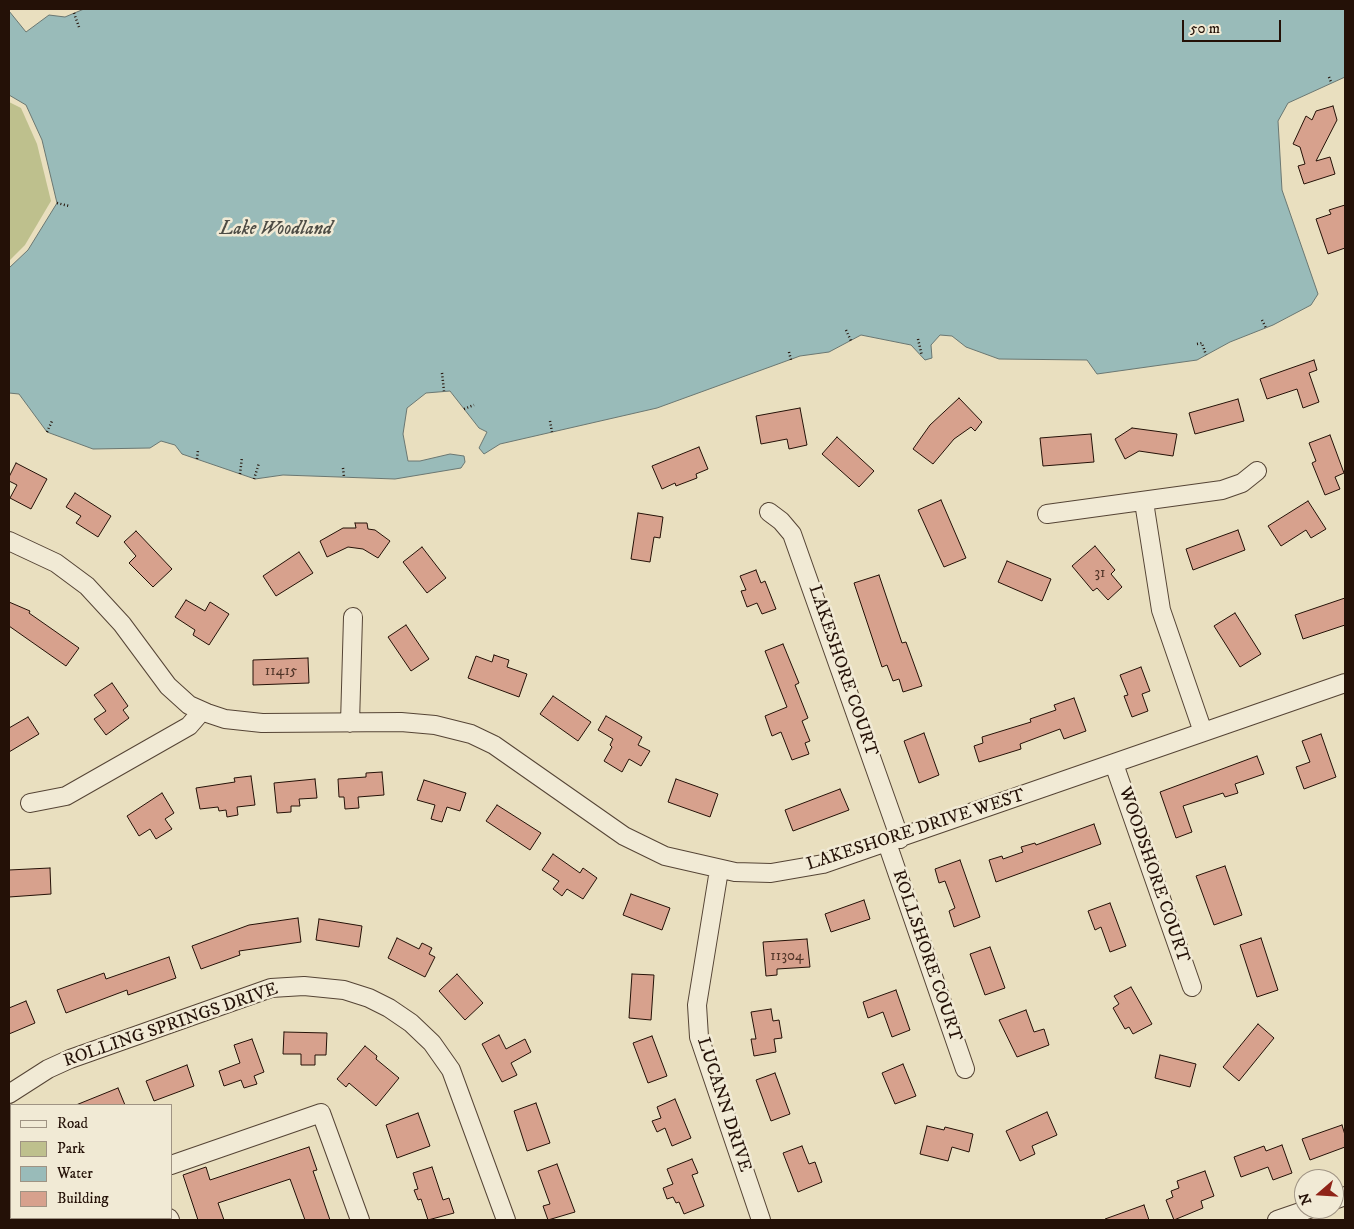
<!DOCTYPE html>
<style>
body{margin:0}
#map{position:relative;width:1354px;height:1229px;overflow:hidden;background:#e9dfbf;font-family:"IM FELL DW Pica",serif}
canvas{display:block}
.frame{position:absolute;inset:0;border:10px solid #241107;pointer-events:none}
.legend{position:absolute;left:10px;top:1104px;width:162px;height:115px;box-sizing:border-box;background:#f1ead5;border:1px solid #9f9383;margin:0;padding:6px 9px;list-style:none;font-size:15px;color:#241107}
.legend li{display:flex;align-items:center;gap:10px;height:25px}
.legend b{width:25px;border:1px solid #9f9383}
.north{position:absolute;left:1294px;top:1169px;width:50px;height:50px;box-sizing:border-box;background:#f1ead5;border:1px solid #9f9383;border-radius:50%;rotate:251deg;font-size:14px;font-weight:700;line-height:20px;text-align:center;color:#241107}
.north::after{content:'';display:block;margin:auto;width:18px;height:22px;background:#8f2418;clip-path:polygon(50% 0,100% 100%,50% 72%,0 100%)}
.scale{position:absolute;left:1182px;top:20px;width:99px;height:22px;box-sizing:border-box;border:2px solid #241107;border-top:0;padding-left:6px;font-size:15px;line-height:18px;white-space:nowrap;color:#241107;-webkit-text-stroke:4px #f1ead5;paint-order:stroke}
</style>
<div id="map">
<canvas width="1354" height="1229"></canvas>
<div class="frame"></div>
<ul class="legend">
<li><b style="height:6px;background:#f1ead5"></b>Road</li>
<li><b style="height:14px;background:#bec08d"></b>Park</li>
<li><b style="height:14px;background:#99bbb9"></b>Water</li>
<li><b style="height:14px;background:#d7a18d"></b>Building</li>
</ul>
<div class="north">N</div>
<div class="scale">50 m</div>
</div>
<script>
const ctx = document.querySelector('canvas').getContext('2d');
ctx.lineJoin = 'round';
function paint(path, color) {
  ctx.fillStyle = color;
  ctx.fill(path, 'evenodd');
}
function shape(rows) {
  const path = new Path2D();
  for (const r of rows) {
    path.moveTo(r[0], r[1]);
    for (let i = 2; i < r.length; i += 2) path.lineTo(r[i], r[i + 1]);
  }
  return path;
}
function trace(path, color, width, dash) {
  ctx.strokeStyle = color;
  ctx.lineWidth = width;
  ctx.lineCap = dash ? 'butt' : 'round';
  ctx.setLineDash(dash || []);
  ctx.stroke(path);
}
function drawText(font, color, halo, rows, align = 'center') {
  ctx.font = font + ' "IM FELL DW Pica",serif';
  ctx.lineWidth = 5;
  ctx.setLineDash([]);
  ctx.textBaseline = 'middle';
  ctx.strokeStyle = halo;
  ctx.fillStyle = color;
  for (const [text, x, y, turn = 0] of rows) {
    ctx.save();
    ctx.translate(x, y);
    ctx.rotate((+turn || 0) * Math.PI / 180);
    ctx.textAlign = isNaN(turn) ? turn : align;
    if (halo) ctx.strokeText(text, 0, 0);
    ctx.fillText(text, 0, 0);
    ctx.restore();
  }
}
paint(shape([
 [9,102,21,108,37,144,51,201,25,245,9,261]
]), '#bec08d');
const water = shape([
 [84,9,1345,9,1345,77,1288,103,1278,121,1282,190,1318,294,1311,305,1273,325,1230,342,1197,360,1097,374,1087,360,999,359,966,347,952,336,940,335,931,345,932,358,925,360,911,345,861,335,829,352,800,356,657,408,500,444,484,454,479,448,487,432,479,428,450,391,426,393,407,408,403,434,408,461,420,461,450,454,464,456,465,462,461,468,395,479,283,475,255,479,182,454,175,445,161,441,150,448,93,449,47,432,19,394,9,393,9,268,28,250,57,203,42,140,26,105,9,95,9,11,26,32,49,15,65,17,84,9]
]);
paint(water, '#99bbb9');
trace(water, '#6a7772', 1);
const building = shape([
 [1333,106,1337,120,1316,161,1330,157,1335,174,1304,184,1298,166,1305,164,1300,147,1293,144,1306,116,1312,120,1316,111,1333,106],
 [1345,205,1345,248,1328,254,1316,219,1331,214,1329,210,1345,205],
 [1314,360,1317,370,1309,373,1319,402,1303,408,1297,389,1267,399,1260,379,1314,360],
 [959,398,982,422,975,431,971,427,954,439,933,464,913,449,930,425,959,398],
 [1238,399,1244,421,1195,434,1189,413,1238,399],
 [800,408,807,445,789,449,787,439,761,444,756,416,800,408],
 [1132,428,1177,434,1173,456,1139,451,1125,459,1115,439,1132,428],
 [1091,434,1094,462,1043,466,1040,438,1091,434],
 [1330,435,1344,473,1335,477,1340,489,1325,495,1312,463,1316,461,1309,443,1330,435],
 [837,437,874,471,859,487,822,454,837,437],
 [699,447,708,469,696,474,697,478,676,486,675,483,662,489,652,466,699,447],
 [16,463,47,479,31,509,10,498,17,485,9,481,9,477,16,463],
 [75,493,111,516,98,537,76,523,81,516,66,507,75,493],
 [941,500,966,558,944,567,918,510,941,500],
 [1308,501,1326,529,1311,538,1306,530,1281,546,1268,526,1308,501],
 [638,513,663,517,660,538,654,537,650,562,631,559,638,513],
 [355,523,367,523,368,529,375,530,390,541,378,558,363,549,348,547,327,557,320,541,343,528,356,528,355,523],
 [1238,530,1245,550,1193,570,1186,549,1238,530],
 [136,531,172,569,153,587,129,563,136,556,124,542,136,531],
 [1095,546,1115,570,1111,574,1122,587,1108,600,1097,588,1093,591,1072,566,1095,546],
 [422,547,446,578,427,593,403,562,422,547],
 [299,552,313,573,276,596,263,576,299,552],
 [1007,561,1051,579,1042,601,998,582,1007,561],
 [756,570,761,583,765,581,776,609,762,614,757,603,747,607,741,591,746,590,740,576,756,570],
 [879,575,902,643,906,642,922,686,903,692,899,679,893,681,887,665,882,667,854,583,879,575],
 [1345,598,1345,625,1303,639,1295,615,1345,598],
 [186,600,205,611,210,602,229,614,209,645,193,635,195,630,175,617,186,600],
 [9,602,30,611,29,613,79,648,66,666,9,626,9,602],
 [1235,613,1261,654,1240,667,1214,626,1235,613],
 [406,625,429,659,411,671,388,637,406,625],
 [783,644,799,683,795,685,808,718,802,721,810,741,805,743,809,754,792,760,781,732,772,736,765,716,787,707,765,651,783,644],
 [494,655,509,660,507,667,527,674,519,697,468,678,476,656,492,662,494,655],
 [308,658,309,683,253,685,253,660,308,658],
 [1141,667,1150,691,1142,694,1148,711,1132,717,1124,696,1128,695,1120,675,1141,667],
 [112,683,128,706,123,710,129,718,106,735,94,719,106,711,94,695,112,683],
 [553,696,591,722,578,741,540,714,553,696],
 [1074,698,1086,731,1064,739,1060,729,1020,744,1021,749,979,762,974,746,983,743,982,737,1031,722,1030,719,1056,710,1054,705,1074,698],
 [606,716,642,737,638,745,650,751,641,766,629,759,622,772,604,761,612,747,610,745,613,739,598,730,606,716],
 [28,717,39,734,9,752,9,728,28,717],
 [924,733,939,775,919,783,904,741,924,733],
 [1321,734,1336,777,1304,789,1296,767,1310,762,1302,741,1321,734],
 [1257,756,1264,774,1235,784,1238,793,1225,797,1223,793,1183,806,1192,832,1176,838,1160,792,1257,756],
 [382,772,384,795,358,797,359,808,345,809,344,797,339,797,338,779,366,777,366,773,382,772],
 [251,776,255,805,237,807,238,815,227,817,226,810,219,811,218,807,200,809,196,788,235,782,234,778,251,776],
 [315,779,317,798,299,799,300,806,291,806,291,812,277,813,274,783,315,779],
 [676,779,718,794,710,817,668,802,676,779],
 [424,780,466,793,460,811,447,807,442,822,431,819,435,805,417,800,424,780],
 [840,789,849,810,793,831,785,810,840,789],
 [162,793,174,813,165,819,172,829,156,839,150,829,139,836,127,816,162,793],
 [497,805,541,833,530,850,486,821,497,805],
 [1094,824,1101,844,996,882,989,860,1002,856,1003,859,1023,852,1021,847,1035,843,1036,845,1094,824],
 [553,854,580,873,583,868,597,878,583,899,567,889,562,896,553,889,559,881,542,870,553,854],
 [960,860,980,917,954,927,949,911,955,908,945,881,939,883,935,869,960,860],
 [1225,866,1242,915,1214,925,1196,876,1225,866],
 [50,868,51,894,9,897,9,870,50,868],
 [631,894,670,908,662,930,623,915,631,894],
 [864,900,870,919,831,932,825,914,864,900],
 [1110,903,1126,946,1110,952,1101,927,1095,930,1088,911,1110,903],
 [298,918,301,942,239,951,240,955,201,969,192,946,249,925,298,918],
 [319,919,362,926,359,947,316,940,319,919],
 [397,938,419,949,422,943,432,948,429,954,435,957,425,977,388,958,397,938],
 [1261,938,1278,990,1257,997,1240,945,1261,938],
 [807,939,810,967,777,969,777,975,766,976,763,942,807,939],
 [990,947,1005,988,985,995,970,954,990,947],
 [169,957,176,978,128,995,127,990,66,1013,57,990,104,973,106,979,169,957],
 [457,974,483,1003,465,1020,439,991,457,974],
 [632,974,654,975,651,1020,629,1018,632,974],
 [1131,987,1152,1024,1133,1034,1129,1027,1125,1029,1113,1008,1119,1004,1114,996,1131,987],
 [896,990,910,1030,892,1037,883,1012,868,1018,863,1002,896,990],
 [26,1001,35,1023,9,1034,9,1008,26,1001],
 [771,1009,773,1021,779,1020,782,1038,774,1039,776,1052,754,1056,751,1039,756,1039,751,1012,771,1009],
 [1026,1010,1034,1032,1044,1029,1049,1045,1017,1057,999,1020,1026,1010],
 [1258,1024,1274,1038,1239,1081,1223,1067,1258,1024],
 [284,1032,327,1033,326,1055,315,1055,315,1065,301,1065,301,1054,283,1054,284,1032],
 [499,1035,506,1049,525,1039,531,1052,511,1063,517,1075,502,1082,482,1044,499,1035],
 [652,1036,667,1076,648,1083,633,1043,652,1036],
 [252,1039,264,1072,254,1076,257,1084,244,1088,241,1080,224,1086,219,1071,240,1063,234,1045,252,1039],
 [365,1046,377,1056,376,1059,399,1078,376,1106,349,1083,346,1087,337,1079,365,1046],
 [1160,1055,1196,1064,1190,1087,1155,1078,1160,1055],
 [903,1064,916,1096,895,1104,882,1073,903,1064],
 [187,1065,194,1086,154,1101,146,1081,187,1065],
 [775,1073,790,1114,771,1121,756,1080,775,1073],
 [118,1088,125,1105,76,1105,118,1088],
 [675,1099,691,1138,672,1146,665,1128,657,1132,652,1121,661,1118,657,1107,675,1099],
 [536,1103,550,1143,527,1151,514,1111,536,1103],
 [1047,1112,1057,1135,1032,1146,1035,1154,1020,1161,1006,1131,1047,1112],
 [418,1113,430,1146,397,1158,386,1125,418,1113],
 [1342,1125,1345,1135,1345,1147,1310,1160,1302,1139,1342,1125],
 [927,1126,944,1130,945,1127,973,1134,969,1152,952,1147,948,1161,920,1154,927,1126],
 [1282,1145,1292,1173,1273,1180,1268,1167,1241,1177,1234,1157,1264,1146,1266,1151,1282,1145],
 [802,1146,809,1164,815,1162,822,1182,798,1192,783,1153,802,1146],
 [309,1147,317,1170,313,1171,330,1220,305,1220,290,1179,218,1203,224,1220,198,1220,183,1175,206,1167,210,1180,309,1147],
 [692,1159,698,1173,692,1175,704,1206,684,1214,679,1202,676,1203,673,1197,667,1199,663,1188,673,1184,667,1169,692,1159],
 [557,1164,575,1212,548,1220,543,1206,550,1204,538,1171,557,1164],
 [432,1167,443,1200,449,1198,454,1213,428,1220,421,1199,418,1200,414,1190,418,1189,413,1173,432,1167],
 [1205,1171,1214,1196,1201,1201,1203,1208,1174,1220,1166,1200,1173,1197,1171,1191,1179,1188,1177,1181,1205,1171],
 [1144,1205,1149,1220,1105,1220,1105,1219,1144,1205]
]);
paint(building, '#d7a18d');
trace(building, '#241107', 1);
const minor = shape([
 [1144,502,1161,610,1203,732],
 [769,512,781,521,792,534,900,839],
 [1047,514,1222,490,1242,483,1257,471],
 [9,541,56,563,87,586,122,624,168,686,189,705,207,713,225,719,262,723,401,722,435,725,471,734,494,745,624,836,665,856,735,872,771,873,823,864,1345,683],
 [350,723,353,617],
 [1114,764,1192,987],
 [30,803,66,796,189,726,202,711],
 [887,843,965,1069],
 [719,870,697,1005,699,1037,761,1220],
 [9,1094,48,1069,70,1059,271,988,304,986,344,990,369,998,389,1008,411,1023,432,1043,451,1070,506,1220],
 [171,1165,321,1113,360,1220],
 [1334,1200,1345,1196],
 [169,1218,170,1220],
 [13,1220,20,1218],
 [1277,1220,1309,1209]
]);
trace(minor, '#554435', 20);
trace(shape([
 [74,13,79,27],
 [1329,77,1331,82],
 [57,203,69,206],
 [1262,320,1266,328],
 [846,330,851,341],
 [918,339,922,356],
 [1197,344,1202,343,1206,355],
 [789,352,791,360],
 [442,373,444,391],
 [464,409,474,405],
 [550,421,552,432],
 [47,432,52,421],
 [197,459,198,450],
 [343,468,344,477],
 [240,474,242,457],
 [254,479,259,463]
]), '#241107', 2.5, [1, 2.5]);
trace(minor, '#f1ead5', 18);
drawText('15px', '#513528', null, [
 ["31",1100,574],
 ["11415",281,672],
 ["11304",787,957]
]);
drawText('18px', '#241107', '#f1ead5', [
 ["LAKESHORE COURT",842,671,71],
 ["LAKESHORE DRIVE WEST",916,831,-18],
 ["WOODSHORE COURT",1153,875,71],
 ["ROLLSHORE COURT",926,956,71],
 ["ROLLING SPRINGS DRIVE",171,1026,-19],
 ["LUCANN DRIVE",723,1105,72]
]);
drawText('italic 19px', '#4d4c45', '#f1ead5', [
 ["Lake Woodland",276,230]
]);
</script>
